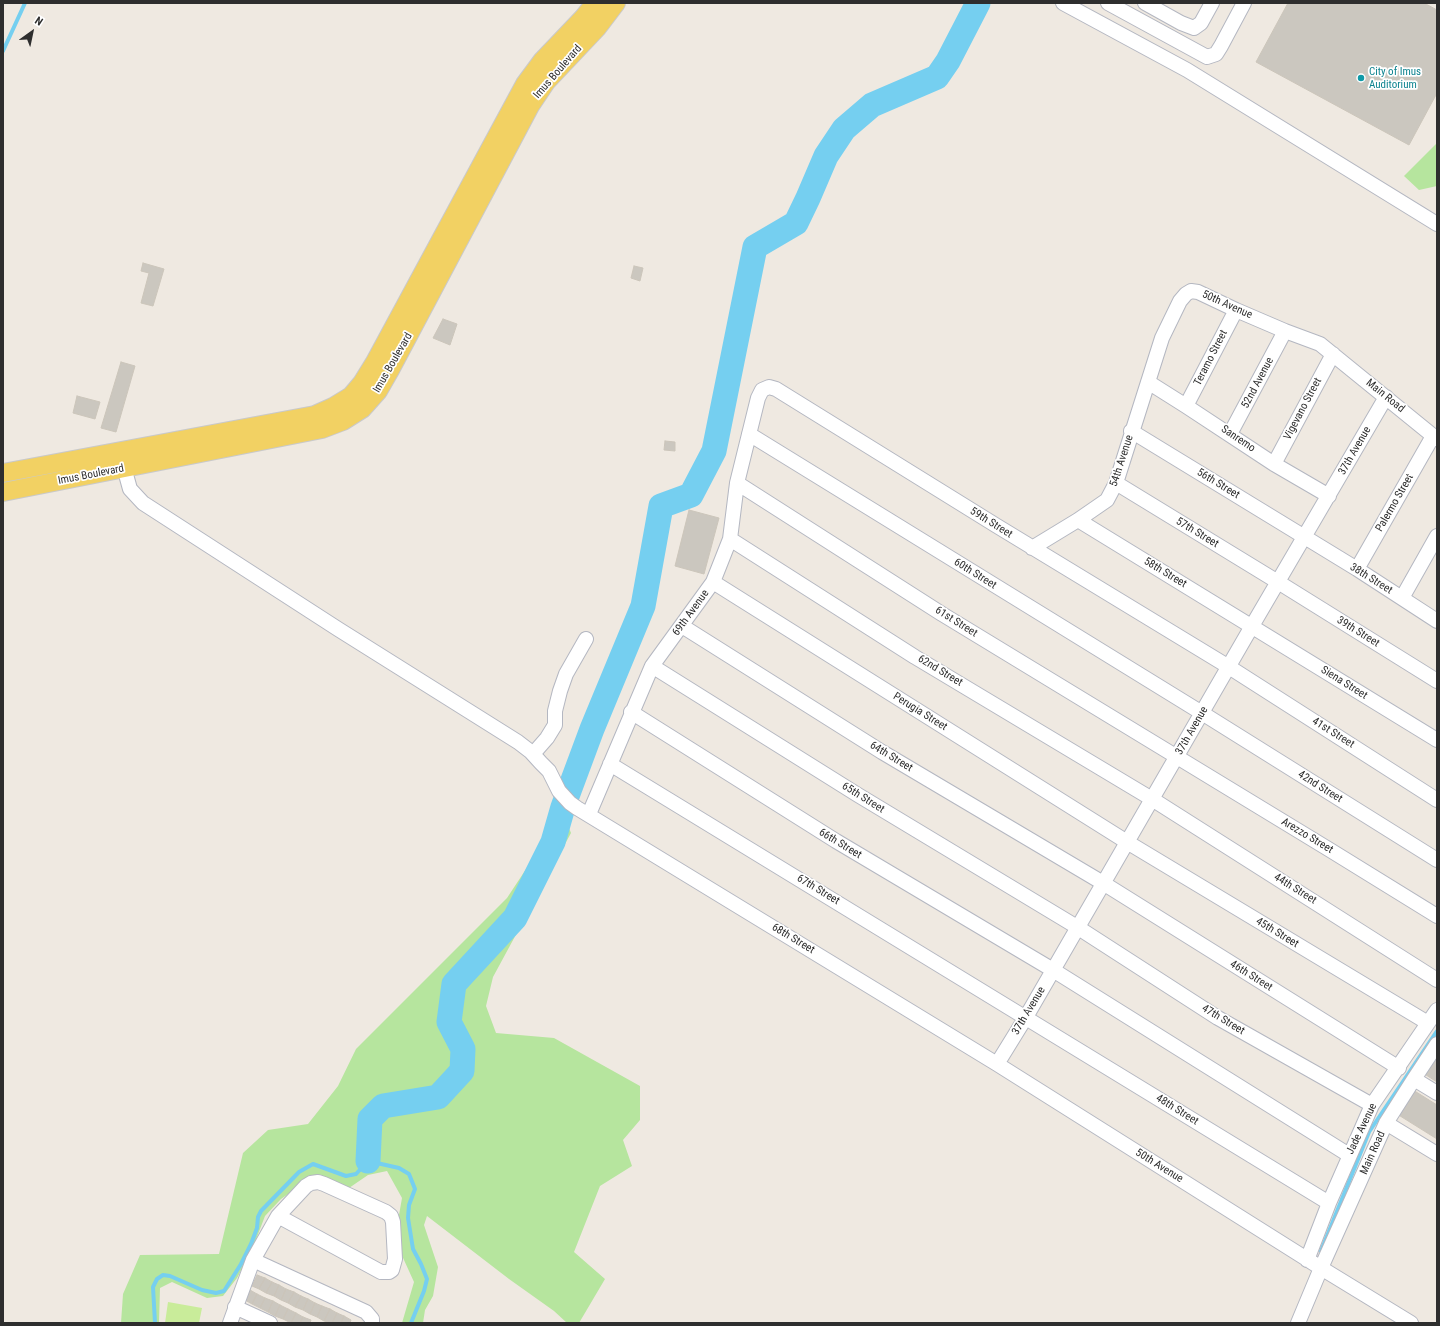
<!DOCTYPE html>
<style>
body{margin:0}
#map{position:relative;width:1440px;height:1326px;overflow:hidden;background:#efe9e1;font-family:"Roboto Condensed",sans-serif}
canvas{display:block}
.frame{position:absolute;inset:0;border:4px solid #2e2e2e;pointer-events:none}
.north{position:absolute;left:12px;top:12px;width:40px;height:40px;-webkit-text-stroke:3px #fff;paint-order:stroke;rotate:33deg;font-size:11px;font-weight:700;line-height:16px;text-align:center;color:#2e2e2e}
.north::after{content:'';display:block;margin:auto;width:14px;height:18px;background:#2e2e2e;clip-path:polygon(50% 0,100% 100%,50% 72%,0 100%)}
</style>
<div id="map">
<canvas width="1440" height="1326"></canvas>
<div class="frame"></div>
<div class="north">N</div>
</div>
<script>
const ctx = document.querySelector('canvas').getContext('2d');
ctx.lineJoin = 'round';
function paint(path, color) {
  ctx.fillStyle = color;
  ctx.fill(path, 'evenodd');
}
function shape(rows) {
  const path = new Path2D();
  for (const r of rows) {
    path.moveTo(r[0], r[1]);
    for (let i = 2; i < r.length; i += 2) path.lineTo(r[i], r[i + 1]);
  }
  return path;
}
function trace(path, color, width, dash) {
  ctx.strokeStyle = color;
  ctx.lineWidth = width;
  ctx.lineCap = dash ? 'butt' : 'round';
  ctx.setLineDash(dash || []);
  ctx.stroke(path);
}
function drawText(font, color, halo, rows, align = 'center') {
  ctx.font = font + ' "Roboto Condensed",sans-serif';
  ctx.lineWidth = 3.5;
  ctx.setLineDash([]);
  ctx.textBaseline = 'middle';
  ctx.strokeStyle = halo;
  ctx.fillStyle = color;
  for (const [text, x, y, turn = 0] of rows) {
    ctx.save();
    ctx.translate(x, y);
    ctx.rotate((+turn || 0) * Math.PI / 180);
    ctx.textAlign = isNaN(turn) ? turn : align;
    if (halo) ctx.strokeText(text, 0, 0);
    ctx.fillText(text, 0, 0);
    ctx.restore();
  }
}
paint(shape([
 [1437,143,1437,186,1419,190,1404,176],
 [553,815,567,823,571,833,493,977,486,1006,496,1033,554,1038,640,1086,640,1120,623,1140,632,1166,600,1186,574,1252,605,1279,579,1323,567,1323,554,1311,509,1279,427,1216,424,1225,438,1267,433,1296,425,1310,423,1323,402,1323,414,1282,399,1249,399,1215,402,1198,387,1171,368,1175,349,1188,315,1175,281,1199,265,1216,252,1250,237,1278,223,1296,207,1298,172,1282,160,1288,159,1323,121,1323,123,1294,140,1255,219,1254,243,1153,268,1130,308,1124,338,1086,356,1049,507,898,532,860]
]), '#b6e59e');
paint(shape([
 [168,1302,202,1308,199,1323,165,1323]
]), '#c9ec9a');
trace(shape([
 [3,51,25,3],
 [1321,1251,1369,1132,1437,1031],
 [155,1323,153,1287,157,1279,163,1275,170,1276,202,1290,216,1293,224,1291,241,1264,251,1244,257,1228,258,1217,261,1211,299,1172,313,1164,346,1176,356,1174,368,1161,399,1168,409,1174,415,1189,409,1205,408,1218,413,1249,421,1264,427,1279,424,1291,411,1323]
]), '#75cff0', 4);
trace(shape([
 [368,1161,370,1119,383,1106,438,1097,462,1071,463,1049,449,1022,454,984,515,918,553,842,563,807,592,729,643,606,661,506,691,495,714,451,755,247,796,223,808,198,826,156,844,129,872,105,937,77,948,61,978,3]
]), '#75cff0', 25);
const building = shape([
 [1288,3,1424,3,1437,10,1437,93,1409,145,1256,62,1288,3],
 [143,263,164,269,153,306,141,303,149,273,141,271,143,263],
 [634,266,643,268,640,281,631,278,634,266],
 [443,319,457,324,450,345,433,338,443,319],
 [121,362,135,366,116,432,101,428,121,362],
 [77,396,100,402,95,419,73,413,77,396],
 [665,441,675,442,675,451,664,450,665,441],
 [689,510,719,518,704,574,675,566,689,510],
 [1437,1053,1437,1082,1423,1073,1437,1053],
 [1413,1090,1437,1105,1437,1139,1397,1114,1413,1090],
 [257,1275,265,1278,259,1289,252,1286,257,1275],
 [265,1278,272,1282,266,1293,259,1289,265,1278],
 [272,1282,279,1285,274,1296,266,1293,272,1282],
 [279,1285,286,1289,281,1300,274,1296,279,1285],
 [286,1289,294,1292,288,1303,281,1300,286,1289],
 [250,1290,257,1294,252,1304,245,1300,250,1290],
 [294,1292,301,1296,295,1307,288,1303,294,1292],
 [257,1294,265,1298,260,1308,252,1304,257,1294],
 [301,1296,308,1299,303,1310,295,1307,301,1296],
 [265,1298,273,1301,268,1312,260,1308,265,1298],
 [308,1299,315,1303,310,1314,303,1310,308,1299],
 [273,1301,280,1305,275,1316,268,1312,273,1301],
 [315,1303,322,1306,317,1317,310,1314,315,1303],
 [280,1305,288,1309,283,1319,275,1316,280,1305],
 [322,1306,330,1309,324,1321,317,1317,322,1306],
 [288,1309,296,1313,291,1323,283,1319,288,1309],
 [330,1309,337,1313,332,1323,324,1321,330,1309],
 [296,1313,303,1317,300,1323,291,1323,296,1313],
 [337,1313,344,1316,341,1323,332,1323,337,1313],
 [344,1316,351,1320,350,1323,341,1323,344,1316],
 [303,1317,311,1320,310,1323,300,1323,303,1317]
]);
paint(building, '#cbc7bf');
trace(building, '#cbc5ba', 1);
const minor = shape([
 [1063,3,1187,70,1437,224],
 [1108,3,1207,57,1216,54,1221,46,1244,3],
 [1145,3,1181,23,1194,28,1201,23,1212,3],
 [1148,382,1186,406,1274,464,1329,496],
 [1186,406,1236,310],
 [1131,431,1357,569,1437,621],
 [749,434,1202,713,1437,860],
 [1230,434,1285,331],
 [122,460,130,489,143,503,338,629,518,742,531,752,541,763,549,771,559,791,570,803,577,808,997,1064,1321,1268,1411,1323],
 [1274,464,1333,354],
 [737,483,942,614,1330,850,1437,916],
 [1116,483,1278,582,1437,681],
 [1078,520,1437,740],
 [730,539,915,657,1152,799,1437,980],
 [1032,548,1078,520,1107,500,1116,483,1162,338,1180,301,1186,294,1191,291,1198,292,1236,310,1285,331,1320,344,1437,439],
 [1357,569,1433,436],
 [713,582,1127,842,1428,1023],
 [1402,598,1437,536],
 [682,626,882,752,1103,883,1399,1068],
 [652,666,858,795,1077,927,1218,1018,1372,1105],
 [631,712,836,841,1053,970,1349,1155],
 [533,754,547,738,555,725,555,711,560,691,566,674,586,639],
 [610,764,1329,1203],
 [589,814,652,666,713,582,730,539,737,483,758,398,762,390,769,387,776,389,997,526,1229,667,1437,800],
 [997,1064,1026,1017,1252,626,1386,397],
 [1414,1079,1437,1093],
 [1386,1123,1437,1154],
 [253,1260,366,1312,372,1319,372,1323],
 [1307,1260,1329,1203,1372,1105,1437,1010],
 [235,1307,270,1323],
 [230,1323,253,1260,278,1216,306,1186,311,1183,318,1182,324,1184,386,1212,391,1216,393,1222,395,1259,392,1270,389,1272,381,1272,278,1216],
 [1298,1323,1321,1268,1386,1123,1414,1079,1437,1044]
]);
const major = shape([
 [3,473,315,415,333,407,351,396,362,383,375,362,525,84,542,61,583,18,595,3],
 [3,492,322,429,343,421,362,409,378,391,390,370,530,106,546,82,597,28,616,3]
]);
trace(minor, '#b4b7c1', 16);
trace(major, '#c9c9c9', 20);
trace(minor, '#fff', 14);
trace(major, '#f2d163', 18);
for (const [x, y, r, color] of [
 [1361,78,4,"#0f9aa8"]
]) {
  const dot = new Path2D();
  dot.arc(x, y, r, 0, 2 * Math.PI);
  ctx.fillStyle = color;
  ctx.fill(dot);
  trace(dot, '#fff', 1.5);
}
drawText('11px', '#2e2e2e', '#fff', [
 ["Imus Boulevard",558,72,-49],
 ["50th Avenue",1227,305,24],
 ["Teramo Street",1211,358,-63],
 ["Imus Boulevard",393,363,-60],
 ["52nd Avenue",1258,383,-62],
 ["Main Road",1385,396,39],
 ["Vigevano Street",1303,409,-62],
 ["Sanremo",1238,439,34],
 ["37th Avenue",1355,451,-60],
 ["54th Avenue",1122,461,-72],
 ["Imus Boulevard",91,475,-11],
 ["56th Street",1218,484,31],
 ["Palermo Street",1395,503,-60],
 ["59th Street",991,523,32],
 ["57th Street",1197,533,31],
 ["58th Street",1165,573,31],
 ["60th Street",975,574,32],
 ["38th Street",1371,579,32],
 ["69th Avenue",691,613,-54],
 ["61st Street",956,622,32],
 ["39th Street",1358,632,32],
 ["62nd Street",940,671,31],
 ["Siena Street",1344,683,32],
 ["Perugia Street",920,712,32],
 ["37th Avenue",1192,731,-60],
 ["41st Street",1333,733,32],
 ["64th Street",891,757,31],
 ["42nd Street",1320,787,32],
 ["65th Street",863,798,32],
 ["Arezzo Street",1307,836,31],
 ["66th Street",840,844,31],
 ["44th Street",1295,889,32],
 ["67th Street",818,890,31],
 ["45th Street",1277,933,31],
 ["68th Street",793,939,31],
 ["46th Street",1251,976,32],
 ["37th Avenue",1029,1011,-59],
 ["47th Street",1223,1020,31],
 ["48th Street",1177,1110,32],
 ["Jade Avenue",1362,1129,-64],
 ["Main Road",1373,1153,-66],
 ["50th Avenue",1159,1166,32]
]);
drawText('11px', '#0d838f', '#fff', [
 ["City of Imus",1369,72],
 ["Auditorium",1369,85]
], 'left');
</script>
